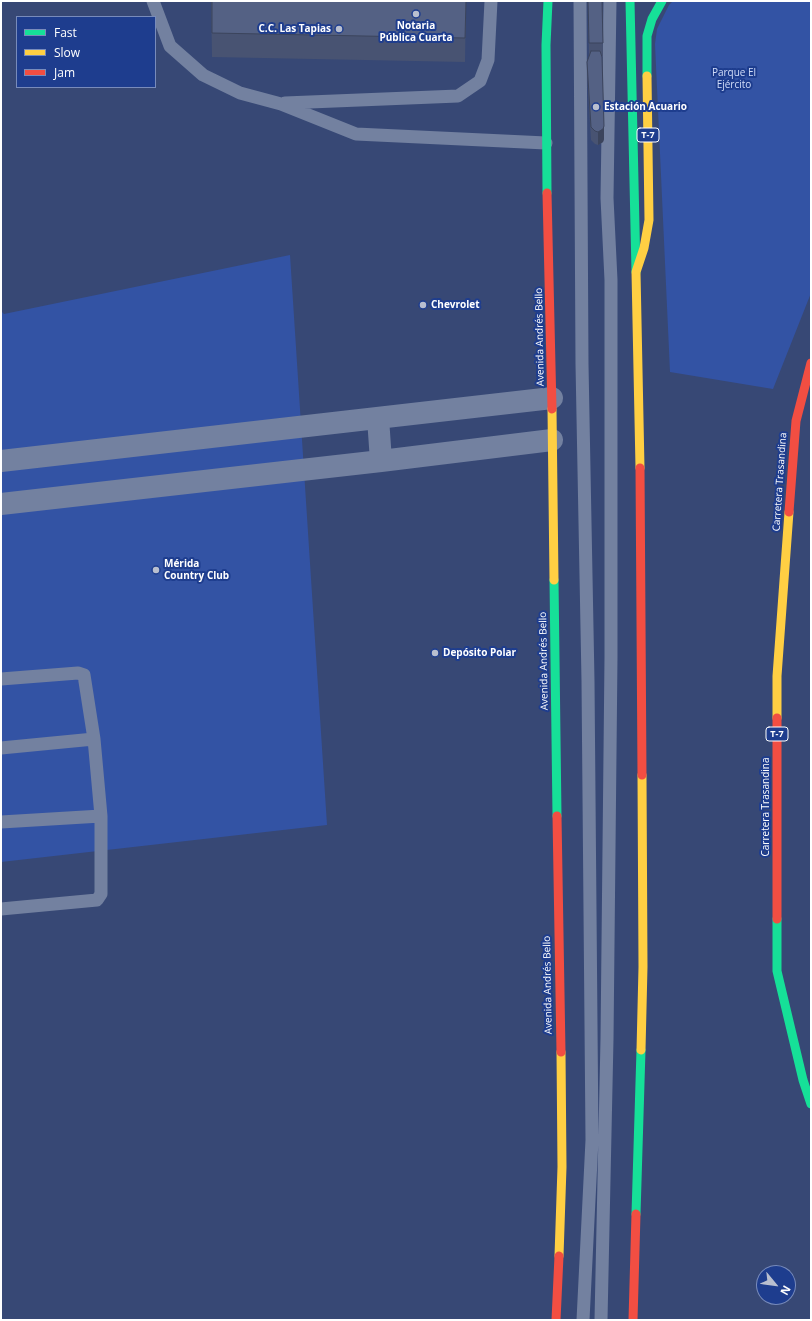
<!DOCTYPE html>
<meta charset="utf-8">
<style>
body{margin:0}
#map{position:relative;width:812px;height:1321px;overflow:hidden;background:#374875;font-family:"Open Sans",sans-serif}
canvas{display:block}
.frame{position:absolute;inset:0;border:2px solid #fff;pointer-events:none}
.legend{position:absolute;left:16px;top:16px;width:140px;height:72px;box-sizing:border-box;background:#1e3d8e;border:1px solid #788bbb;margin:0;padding:5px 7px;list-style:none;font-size:12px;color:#fff}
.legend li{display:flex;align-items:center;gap:8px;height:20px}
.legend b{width:20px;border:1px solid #788bbb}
.north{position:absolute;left:756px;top:1265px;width:40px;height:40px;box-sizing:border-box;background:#1e3d8e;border:1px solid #788bbb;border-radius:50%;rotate:119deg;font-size:11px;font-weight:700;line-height:16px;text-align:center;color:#fff}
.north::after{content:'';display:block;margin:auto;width:14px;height:18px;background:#b9bfcf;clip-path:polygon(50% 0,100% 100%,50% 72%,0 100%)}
</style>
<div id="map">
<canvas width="812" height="1321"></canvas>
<div class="frame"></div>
<ul class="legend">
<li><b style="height:5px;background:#16e098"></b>Fast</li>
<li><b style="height:5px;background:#ffcf43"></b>Slow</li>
<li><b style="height:5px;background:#f24e42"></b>Jam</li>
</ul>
<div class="north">N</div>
</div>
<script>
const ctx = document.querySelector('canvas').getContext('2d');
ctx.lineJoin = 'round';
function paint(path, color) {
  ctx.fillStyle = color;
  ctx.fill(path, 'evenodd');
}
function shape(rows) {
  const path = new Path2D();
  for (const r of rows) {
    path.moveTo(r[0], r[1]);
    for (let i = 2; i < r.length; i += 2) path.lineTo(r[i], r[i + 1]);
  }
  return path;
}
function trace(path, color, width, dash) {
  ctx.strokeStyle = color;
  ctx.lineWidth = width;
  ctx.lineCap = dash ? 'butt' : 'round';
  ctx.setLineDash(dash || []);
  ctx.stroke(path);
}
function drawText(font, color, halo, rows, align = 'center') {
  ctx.font = font + ' "Open Sans",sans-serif';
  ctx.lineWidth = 4;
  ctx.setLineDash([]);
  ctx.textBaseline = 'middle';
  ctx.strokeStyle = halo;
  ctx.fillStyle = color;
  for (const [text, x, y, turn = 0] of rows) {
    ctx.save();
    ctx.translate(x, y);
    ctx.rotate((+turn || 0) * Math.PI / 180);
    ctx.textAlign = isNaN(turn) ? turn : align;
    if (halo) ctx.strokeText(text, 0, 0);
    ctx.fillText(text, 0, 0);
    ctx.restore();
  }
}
paint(shape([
 [673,1,811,1,811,293,773,389,670,372,655,44,657,29,669,5],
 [290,255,327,825,1,862,1,311,4,314]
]), '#3353a4');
trace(shape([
 [153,1,170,46,203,75,240,93,281,104,356,134,546,143],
 [580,1,582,364,588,681,592,1140,583,1320],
 [285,103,458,96,480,81,488,60,491,1],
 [1,679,78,673,84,675,94,739,101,816,101,894,97,900,1,909],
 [1,748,94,739],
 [1,822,101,816],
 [601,1320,607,1039,611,657,611,280,607,198,610,1]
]), '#7381a0', 13);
trace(shape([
 [378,418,381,461],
 [1,461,552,398],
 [1,504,381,461,552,440]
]), '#7381a0', 22);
trace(shape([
 [630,1,636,272],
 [647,76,647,36,652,19,662,1],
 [547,193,546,45,548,1],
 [554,580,557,816],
 [777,919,777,971,803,1080,811,1104],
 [636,1214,641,1050]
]), '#16e098', 9);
trace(shape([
 [636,272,640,468],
 [636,272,644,248,649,220,647,76],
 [552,409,554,580],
 [777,718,777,676,789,512],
 [641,1050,643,967,642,775],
 [559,1256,562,1167,561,1052]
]), '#ffcf43', 9);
trace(shape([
 [547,193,552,409],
 [640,468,642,775],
 [789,512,796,421,811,363],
 [777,718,777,919],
 [557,816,561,1052],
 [556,1320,559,1256],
 [633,1320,636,1214]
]), '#f24e42', 9);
paint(shape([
 [211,1,466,1,465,62,212,57],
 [588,1,602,1,603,56,602,56,604,139,603,142,598,145,595,144,591,140,587,75,587,62,589,56]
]), '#485372');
paint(shape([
 [604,126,604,139,603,142,598,145,598,132]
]), '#3b445c');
const building = shape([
 [212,1,466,1,465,38,212,33,212,1],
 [588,1,602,1,603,43,589,43,588,1],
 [591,51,600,51,602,57,604,126,603,129,598,132,595,131,591,127,587,62,591,51]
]);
paint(building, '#546184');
trace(building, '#3b445c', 1);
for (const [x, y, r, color] of [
 [416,14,4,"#b9bfcf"],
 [339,29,4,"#b9bfcf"],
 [596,107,4,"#b9bfcf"],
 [423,305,4,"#b9bfcf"],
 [156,570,4,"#b9bfcf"],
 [435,653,4,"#b9bfcf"]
]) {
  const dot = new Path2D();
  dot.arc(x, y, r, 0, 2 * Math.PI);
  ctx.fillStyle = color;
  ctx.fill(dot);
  trace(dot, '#1e3d8e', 1.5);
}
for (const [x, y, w] of [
 [648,135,22],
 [777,734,22]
]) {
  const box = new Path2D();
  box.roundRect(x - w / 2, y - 7, w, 14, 3);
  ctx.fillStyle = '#1e3d8e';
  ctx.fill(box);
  trace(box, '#fff', 1);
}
drawText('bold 9px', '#fff', null, [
 ["T-7",648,135],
 ["T-7",777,734]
]);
drawText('bold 10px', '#fff', '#1e3d8e', [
 ["Notaria",416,26,"center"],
 ["Pública Cuarta",416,38,"center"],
 ["C.C. Las Tapias",331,29,"right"],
 ["Estación Acuario",604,107],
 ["Chevrolet",431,305],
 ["Mérida",164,564],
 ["Country Club",164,576],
 ["Depósito Polar",443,653]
], 'left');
drawText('10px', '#d2ddf9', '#1e3d8e', [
 ["Parque El",734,73],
 ["Ejército",734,85]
]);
drawText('10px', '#fff', '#1e3d8e', [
 ["Avenida Andrés Bello",540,337,-91],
 ["Carretera Trasandina",780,482,-86],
 ["Avenida Andrés Bello",544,661,-91],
 ["Carretera Trasandina",766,807,-90],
 ["Avenida Andrés Bello",548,985,-91]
]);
</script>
